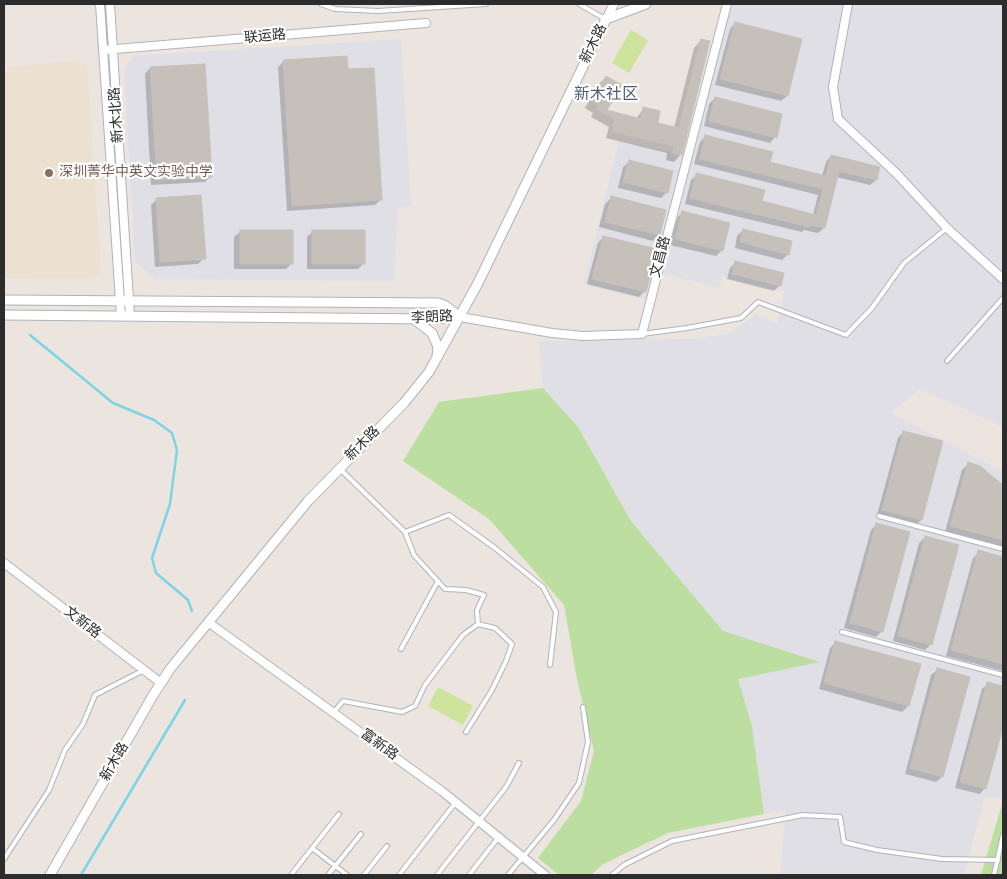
<!DOCTYPE html>
<meta charset="utf-8">
<style>
body{margin:0}
#map{position:relative;width:1007px;height:879px;overflow:hidden;background:#ece5df;font-family:"Titillium Web",sans-serif}
canvas{display:block}
.frame{position:absolute;inset:0;border:5px solid #2c2c2c;pointer-events:none}
</style>
<div id="map">
<canvas width="1007" height="879"></canvas>
<div class="frame"></div>
</div>
<script>
const ctx = document.querySelector('canvas').getContext('2d');
ctx.lineJoin = 'round';
function paint(path, color) {
  ctx.fillStyle = color;
  ctx.fill(path, 'evenodd');
}
function shape(rows) {
  const path = new Path2D();
  for (const r of rows) {
    path.moveTo(r[0], r[1]);
    for (let i = 2; i < r.length; i += 2) path.lineTo(r[i], r[i + 1]);
  }
  return path;
}
function trace(path, color, width, dash) {
  ctx.strokeStyle = color;
  ctx.lineWidth = width;
  ctx.lineCap = dash ? 'butt' : 'round';
  ctx.setLineDash(dash || []);
  ctx.stroke(path);
}
function drawText(font, color, halo, rows, align = 'center') {
  ctx.font = font + ' "Titillium Web","Noto Sans SC",sans-serif';
  ctx.lineWidth = 4.5;
  ctx.setLineDash([]);
  ctx.textBaseline = 'middle';
  ctx.strokeStyle = halo;
  ctx.fillStyle = color;
  for (const [text, x, y, turn = 0] of rows) {
    ctx.save();
    ctx.translate(x, y);
    ctx.rotate((+turn || 0) * Math.PI / 180);
    ctx.textAlign = isNaN(turn) ? turn : align;
    if (halo) ctx.strokeText(text, 0, 0);
    ctx.fillText(text, 0, 0);
    ctx.restore();
  }
}
paint(shape([
 [731,4,1003,4,1003,427,920,389,891,413,1003,471,1003,799,985,796,964,875,780,875,786,810,764,814,752,726,738,679,818,662,723,631,631,521,578,427,543,388,539,341,694,339,730,333,756,314,777,324,785,292,722,277,719,288,664,274],
 [401,39,411,206,398,208,394,281,155,279,135,262,124,70,134,56],
 [619,140,683,155,647,300,584,285]
]), '#e0dfe5');
paint(shape([
 [77,60,87,66,101,272,93,279,4,278,4,74,10,67]
]), '#ece0d0');
paint(shape([
 [543,388,578,427,631,521,723,631,820,662,738,679,752,726,764,814,668,833,603,864,591,875,559,875,538,858,581,801,594,751,577,679,564,605,489,519,403,461,439,402],
 [1003,799,1003,875,981,875,1003,801]
]), '#bcdea0');
paint(shape([
 [631,30,648,40,629,73,612,63],
 [438,687,473,706,463,725,428,706]
]), '#cee49d');
paint(shape([
 [735,23,787,96,781,101,715,85,730,29],
 [701,40,681,154,674,162,666,160,667,153,606,138,609,127,591,117,593,113,585,108,598,85,606,77,605,111,636,119,644,108,656,124,674,128,694,48],
 [284,61,346,71,381,199,375,205,287,211,278,67],
 [150,68,211,176,205,182,151,185,145,74],
 [715,98,775,137,770,143,704,126,709,104],
 [706,136,769,163,822,176,826,162,831,156,876,180,870,185,836,177,824,228,818,233,804,230,802,232,685,204,691,180,697,175,761,202,813,215,818,195,694,164,700,142],
 [629,162,666,193,661,198,618,188,623,167],
 [611,198,659,235,653,241,599,227,605,204],
 [157,199,204,258,198,264,155,267,151,205],
 [682,212,722,250,716,256,670,245,677,218],
 [743,230,788,254,782,260,735,248,737,236],
 [240,232,292,263,286,269,234,269,234,237],
 [312,232,364,263,358,269,307,269,307,237],
 [603,237,645,291,639,297,587,284,598,243],
 [736,262,780,285,774,291,727,279,730,268],
 [903,432,942,442,921,520,915,526,877,515,898,438],
 [968,464,980,467,1003,487,1003,547,945,532,962,470],
 [877,524,882,631,876,637,844,628,871,530],
 [925,537,931,644,925,650,893,641,919,543],
 [979,552,1003,559,1003,671,946,656,973,558],
 [836,642,908,706,902,712,819,689,830,648],
 [937,670,942,777,936,782,905,774,931,675],
 [988,683,1003,688,1003,722,985,788,980,794,955,788,982,689]
]), '#0003');
trace(shape([
 [30,335,113,403,154,420,172,433,177,450,170,504,152,558,156,573,188,600,192,611],
 [81,875,185,700]
]), '#7bd5e5', 2.5);
const building = shape([
 [735,22,802,39,788,96,720,79,735,22],
 [701,39,710,41,682,155,673,153,674,146,613,131,615,119,597,109,599,105,592,101,606,76,622,85,607,110,641,119,643,107,660,111,658,123,679,128,701,39],
 [347,56,348,69,374,68,382,200,292,206,283,60,347,56],
 [205,64,212,177,157,180,150,67,205,64],
 [715,97,782,114,777,138,709,121,715,97],
 [705,135,773,152,770,162,826,176,831,155,880,167,877,180,839,171,825,228,810,225,809,227,690,198,696,173,765,190,762,201,816,215,823,189,700,159,705,135],
 [629,160,673,171,668,193,623,182,629,160],
 [201,195,206,259,160,262,156,198,201,195],
 [611,196,666,210,660,235,605,222,611,196],
 [682,211,730,223,723,251,675,239,682,211],
 [743,229,792,241,789,255,740,242,743,229],
 [240,230,293,230,293,264,240,264,240,230],
 [312,230,365,230,365,264,312,264,312,230],
 [603,236,657,249,646,292,592,279,603,236],
 [735,261,784,273,781,286,732,274,735,261],
 [903,431,943,441,922,520,882,510,903,431],
 [968,462,980,466,1003,485,1003,540,950,526,968,462],
 [876,523,910,532,883,632,850,623,876,523],
 [925,536,959,545,932,645,898,636,925,536],
 [978,550,1003,557,1003,664,951,650,978,550],
 [835,641,921,664,909,706,824,683,835,641],
 [937,668,970,677,943,777,910,768,937,668],
 [987,682,1003,686,1003,727,986,789,960,782,987,682]
]);
paint(building, '#c5c0ba');
trace(building, '#c7c1b9', 1);
const service = shape([
 [321,4,335,9,378,11,486,4],
 [579,4,605,19],
 [642,334,687,328,741,318,758,302,846,335,872,308,904,263,947,228],
 [947,361,1003,298],
 [340,469,405,532,449,515,495,548,543,587,556,612,550,665],
 [879,516,1003,549],
 [405,532,414,555,445,589,466,590,484,595,477,610,478,624,495,628,512,644,506,661,492,690,466,732],
 [842,632,1003,675],
 [401,649,438,581],
 [333,713,343,701,402,712,415,706,425,685,463,635,478,624],
 [312,848,347,875],
 [4,859,49,790,65,750,83,724,95,695,144,670],
 [291,875,339,814],
 [328,875,361,834],
 [364,875,387,846],
 [399,875,456,802],
 [437,875,506,787,519,763],
 [469,875,498,838],
 [508,875,554,820,579,783,588,742,583,707],
 [612,875,624,865,672,841,803,815,840,817,844,842,877,850,942,859,998,860],
 [994,875,1003,835]
]);
const minor = shape([
 [100,4,121,316],
 [110,4,130,316],
 [848,4,833,87,838,119,896,173,947,228,1003,279],
 [606,19,614,4],
 [104,50,426,23],
 [460,317,552,333,583,336,642,334,727,4],
 [4,563,161,683],
 [208,622,443,792,545,875]
]);
const tertiary = shape([
 [4,300,438,303,446,306,460,317],
 [4,315,432,319,460,317],
 [415,320,432,333,438,347,437,357],
 [50,875,152,697,170,669,308,501,404,403,429,372,478,283,606,19,646,4]
]);
trace(service, '#afb3bb', 6);
trace(minor, '#afb3bb', 10);
trace(tertiary, '#afb3bb', 11);
trace(service, '#fff', 4);
trace(minor, '#fff', 8);
trace(tertiary, '#fff', 9);
for (const [x, y, r, color] of [
 [49,173,5,"#8d6e63"]
]) {
  const dot = new Path2D();
  dot.arc(x, y, r, 0, 2 * Math.PI);
  ctx.fillStyle = color;
  ctx.fill(dot);
  trace(dot, '#fff', 2);
}
drawText('14px', '#2c2c2c', '#fff', [
 ["联运路",265,37,-5],
 ["新木路",594,44,-64],
 ["新木北路",117,115,-94],
 ["文昌路",661,257,-75],
 ["李朗路",432,318,-3],
 ["新木路",363,444,-45],
 ["文新路",82,623,38],
 ["富新路",379,745,36],
 ["新木路",115,762,-60]
]);
drawText('14px', '#785e54', '#fff', [
 ["深圳菁华中英文实验中学",59,173]
], 'left');
drawText('16px', '#4f5b79', '#fff', [
 ["新木社区",606,95]
]);
</script>
